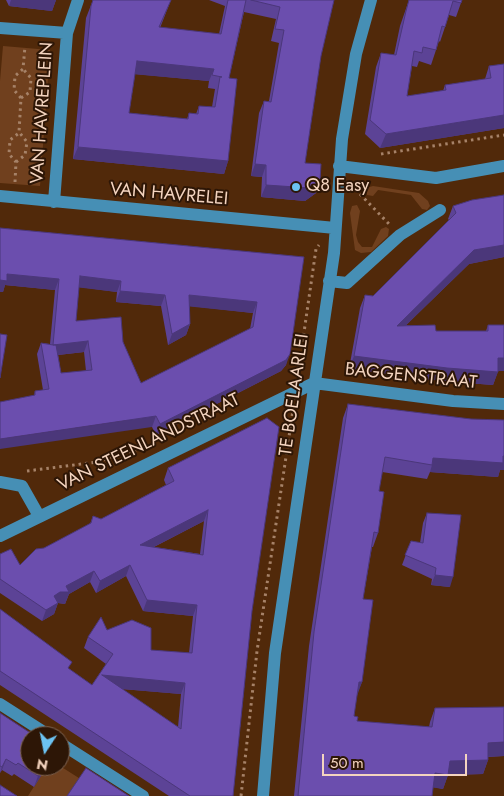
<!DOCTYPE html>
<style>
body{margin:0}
#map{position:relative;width:504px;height:796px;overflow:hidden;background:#51290a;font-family:Jost,sans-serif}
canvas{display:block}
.north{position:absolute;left:20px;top:726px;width:50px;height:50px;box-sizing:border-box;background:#2d1606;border:1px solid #7d6250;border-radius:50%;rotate:191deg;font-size:14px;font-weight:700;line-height:20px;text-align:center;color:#f4d4bf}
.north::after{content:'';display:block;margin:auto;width:18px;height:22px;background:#6cc3f2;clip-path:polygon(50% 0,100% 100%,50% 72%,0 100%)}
.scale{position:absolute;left:322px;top:754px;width:145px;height:22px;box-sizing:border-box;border:2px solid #f4d4bf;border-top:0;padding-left:6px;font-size:15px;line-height:18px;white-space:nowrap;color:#f4d4bf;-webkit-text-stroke:4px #2d1606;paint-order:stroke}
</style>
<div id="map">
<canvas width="504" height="796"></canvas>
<div class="north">N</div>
<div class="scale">50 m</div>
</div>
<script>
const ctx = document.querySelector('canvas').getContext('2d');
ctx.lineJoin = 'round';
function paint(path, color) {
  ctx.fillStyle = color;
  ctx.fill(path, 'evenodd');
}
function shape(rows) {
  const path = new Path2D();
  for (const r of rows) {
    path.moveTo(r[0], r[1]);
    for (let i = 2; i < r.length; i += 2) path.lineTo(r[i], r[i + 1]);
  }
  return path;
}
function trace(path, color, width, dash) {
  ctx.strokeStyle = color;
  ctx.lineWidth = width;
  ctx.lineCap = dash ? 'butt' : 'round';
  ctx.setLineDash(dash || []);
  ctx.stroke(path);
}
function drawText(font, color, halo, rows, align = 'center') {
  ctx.font = font + ' Jost,sans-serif';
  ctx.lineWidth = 4;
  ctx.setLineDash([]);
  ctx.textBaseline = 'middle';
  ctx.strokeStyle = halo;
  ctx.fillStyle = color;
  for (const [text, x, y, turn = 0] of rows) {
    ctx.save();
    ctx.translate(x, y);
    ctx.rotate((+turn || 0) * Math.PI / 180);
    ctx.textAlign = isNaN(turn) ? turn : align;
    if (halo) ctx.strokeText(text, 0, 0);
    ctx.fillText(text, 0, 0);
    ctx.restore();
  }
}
paint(shape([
 [3,46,50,50,40,186,0,183,0,81],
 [373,186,419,193,428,201,430,206,427,210,422,209,411,195,378,190,373,196,367,195,366,188],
 [357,205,360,211,356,235,358,242,362,247,372,247,381,229,386,227,389,229,388,236,371,252,361,253,355,250,350,213,352,206],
 [47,766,60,766,82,780,71,796,28,796]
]), '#70401e');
trace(shape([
 [21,98,30,92,31,78,23,69],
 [381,154,504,135],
 [16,162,25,155,27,142,19,132,21,98,14,90,15,76,23,69,25,46],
 [15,182,16,162,9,154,10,140,19,133],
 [360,182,358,192,389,224],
 [298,374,316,249,319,245],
 [27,471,97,462,136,450],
 [241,796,257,651,293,410]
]), '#a68268', 3, [2.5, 4]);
trace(shape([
 [0,28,67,33],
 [339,166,436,178,504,166],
 [0,196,335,228],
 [54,202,67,33,78,0],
 [329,281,347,283,400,235,440,210],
 [314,383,453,401,504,404],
 [0,482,22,486,39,516],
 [0,536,314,383],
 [0,704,50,736],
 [60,743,143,796],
 [263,796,275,653,334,253,342,139,356,54,371,0]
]), '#468fb5', 12);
paint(shape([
 [6,0,56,0,52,11,9,6],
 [93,0,171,0,160,28,219,34,225,6,209,0,334,0,321,56,305,163,320,181,316,193,305,201,261,197,262,177,251,176,259,113,264,101,269,101,279,43,271,41,276,19,244,12,229,78,228,161,224,174,73,159,86,18],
 [135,74,209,81,208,88,215,89,212,107,199,106,196,114,189,113,187,119,129,113],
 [409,0,462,0,456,17,449,15,440,42,439,41,431,65,419,61,417,67,412,66,407,96,443,91,445,85,485,79,489,66,504,64,504,128,380,148,365,134,376,67,381,53,394,55,400,26],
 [504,195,504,257,469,264,406,325,436,331,486,331,488,325,504,325,504,371,498,371,493,385,442,381,349,369,360,308,365,295,373,296,449,220,448,219,453,206],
 [0,228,304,257,286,365,281,371,156,435,152,427,34,396,35,391,43,390,37,354,41,343,50,344,55,290,5,285,3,292],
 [79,287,117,292,116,302,161,306,168,345,186,335,190,324,190,306,253,313,250,329,141,383,123,342,76,321],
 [84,352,86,371,61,373,58,355],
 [348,404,500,470,498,477,430,472,427,479,382,472,379,491,378,533,373,547,372,547,363,599,362,682,356,696,354,716,357,721,429,727,430,722,435,708,504,756,488,757,488,760,483,774,448,775,443,789,433,787,432,796,294,796,309,646,343,418],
 [267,418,252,611,233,796,169,796,0,685,0,609,69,669,92,685,106,664,84,648,88,637,107,630,151,650,189,653,193,616,143,611,126,576,96,593,90,582,69,594,65,604,58,603,54,614,42,621,0,593,0,554,20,565,44,548,90,524,93,516,101,519,166,485,164,480,168,468],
 [204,521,200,554,154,547],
 [122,689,181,694,178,727],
 [427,513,450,587,431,585,432,579,402,565,411,541,420,543,423,523],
 [0,713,47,766,34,787,14,774,12,776,2,770,0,773]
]), '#5c4396');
paint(shape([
 [11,0,56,0,52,11,9,6],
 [137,61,214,69,209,81,132,74],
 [504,115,504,128,380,148,386,134],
 [78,147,228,161,224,174,73,159],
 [255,164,266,165,262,177,251,176],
 [320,181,316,193,305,201,261,197,266,185],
 [504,245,504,257,469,264,392,339,397,326,474,250],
 [7,274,59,279,55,290,5,285,3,292,0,292,0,280],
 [80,276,121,281,117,292,75,287],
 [120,291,165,295,161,306,116,302],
 [189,295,257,302,253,313,185,306],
 [190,324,186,335,168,345,172,334],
 [88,341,84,352,49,356,53,345],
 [290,354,286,365,281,371,156,435,160,424],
 [354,356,498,372,493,385,442,381,349,369],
 [498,358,504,358,504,371,493,371],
 [156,416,152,427,0,449,0,439],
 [504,456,504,470,500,470,498,477,430,472,432,465,433,458],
 [208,510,204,521,136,556,140,545],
 [130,565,126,576,96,593,100,581],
 [94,571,90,582,69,594,65,604,58,603,54,614,42,621,46,610,54,596,66,586],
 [435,575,453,577,450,587,431,585],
 [147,600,197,605,193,616,143,611],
 [102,675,185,683,181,694,98,687],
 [359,682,362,682,357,696],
 [504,742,504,756,483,757,488,743],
 [6,759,2,770,0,773,2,767],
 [488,760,483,774,446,775,448,775,443,789,430,787,435,773,450,761],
 [44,766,47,766,34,787,38,776]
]), '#4b377a');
const building = shape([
 [93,0,171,0,159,27,221,34,228,0,246,0,229,78,237,79,228,161,78,147,91,6,93,0],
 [137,61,214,69,212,75,222,77,220,77,215,107,199,106,198,114,189,113,188,119,129,113,137,61],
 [251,0,334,0,321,56,305,163,321,164,320,181,310,188,266,185,266,165,255,164,264,101,271,102,284,30,275,29,280,7,251,0],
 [409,0,462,0,461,3,453,1,445,27,442,26,436,50,423,47,422,53,414,51,407,96,446,90,445,85,491,78,489,66,504,64,504,115,386,134,370,120,381,53,396,55,406,11,409,0],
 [504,195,504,245,474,250,397,326,435,325,436,331,488,331,488,325,504,325,504,358,498,358,498,372,447,368,354,356,365,295,373,296,456,213,453,206,472,200,504,195],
 [0,228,304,257,290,354,286,360,160,424,156,416,0,439,0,402,35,395,35,391,49,389,41,343,53,345,59,279,7,274,7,281,0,280,0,228],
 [80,276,121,281,120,291,165,295,172,334,190,324,189,295,257,302,253,327,141,383,123,342,121,317,76,321,80,276],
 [88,341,92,370,61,373,56,345,53,345,88,341],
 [0,334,7,335,0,378,0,334],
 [348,404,471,419,504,420,504,456,503,456,503,463,433,458,432,465,385,457,379,491,384,492,378,533,374,532,363,599,373,600,362,682,359,682,354,716,358,717,357,721,432,727,435,708,504,707,504,742,488,743,488,760,450,761,448,775,435,773,432,796,298,796,314,632,348,404],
 [267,418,279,427,252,611,233,796,190,796,0,671,0,609,72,662,68,668,92,685,113,654,88,637,101,617,107,630,132,620,151,628,151,650,192,653,197,605,147,600,130,565,100,581,94,571,81,578,66,586,69,592,60,592,54,596,58,603,46,610,0,579,0,554,11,549,20,565,36,549,44,548,91,523,93,516,101,519,174,481,168,468,267,418],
 [208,510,203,555,140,545,208,510],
 [102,675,185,683,181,729,102,675],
 [427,513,461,515,453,577,435,575,436,568,405,555,411,541,423,543,427,513],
 [0,713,35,736,30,736,30,766,44,766,38,776,18,763,16,765,6,759,2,767,0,766,0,713],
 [86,768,129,796,67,796,86,768],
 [0,785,17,796,0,796,0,785]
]);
paint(building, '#6b4eae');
trace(building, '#4b377a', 1);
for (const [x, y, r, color] of [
 [296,187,5,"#6cc3f2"]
]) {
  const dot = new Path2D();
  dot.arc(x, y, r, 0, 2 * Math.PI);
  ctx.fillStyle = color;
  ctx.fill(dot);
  trace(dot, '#2d1606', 2);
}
drawText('18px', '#f4d4bf', '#2d1606', [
 ["VAN HAVREPLEIN",43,113,-86],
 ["VAN HAVRELEI",169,195,5],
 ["BAGGENSTRAAT",411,377,6],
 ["TE BOELAARLEI",295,395,-82],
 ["VAN STEENLANDSTRAAT",149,443,-26]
]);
drawText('18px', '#f4d4bf', '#2d1606', [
 ["Q8 Easy",306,187]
], 'left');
</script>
